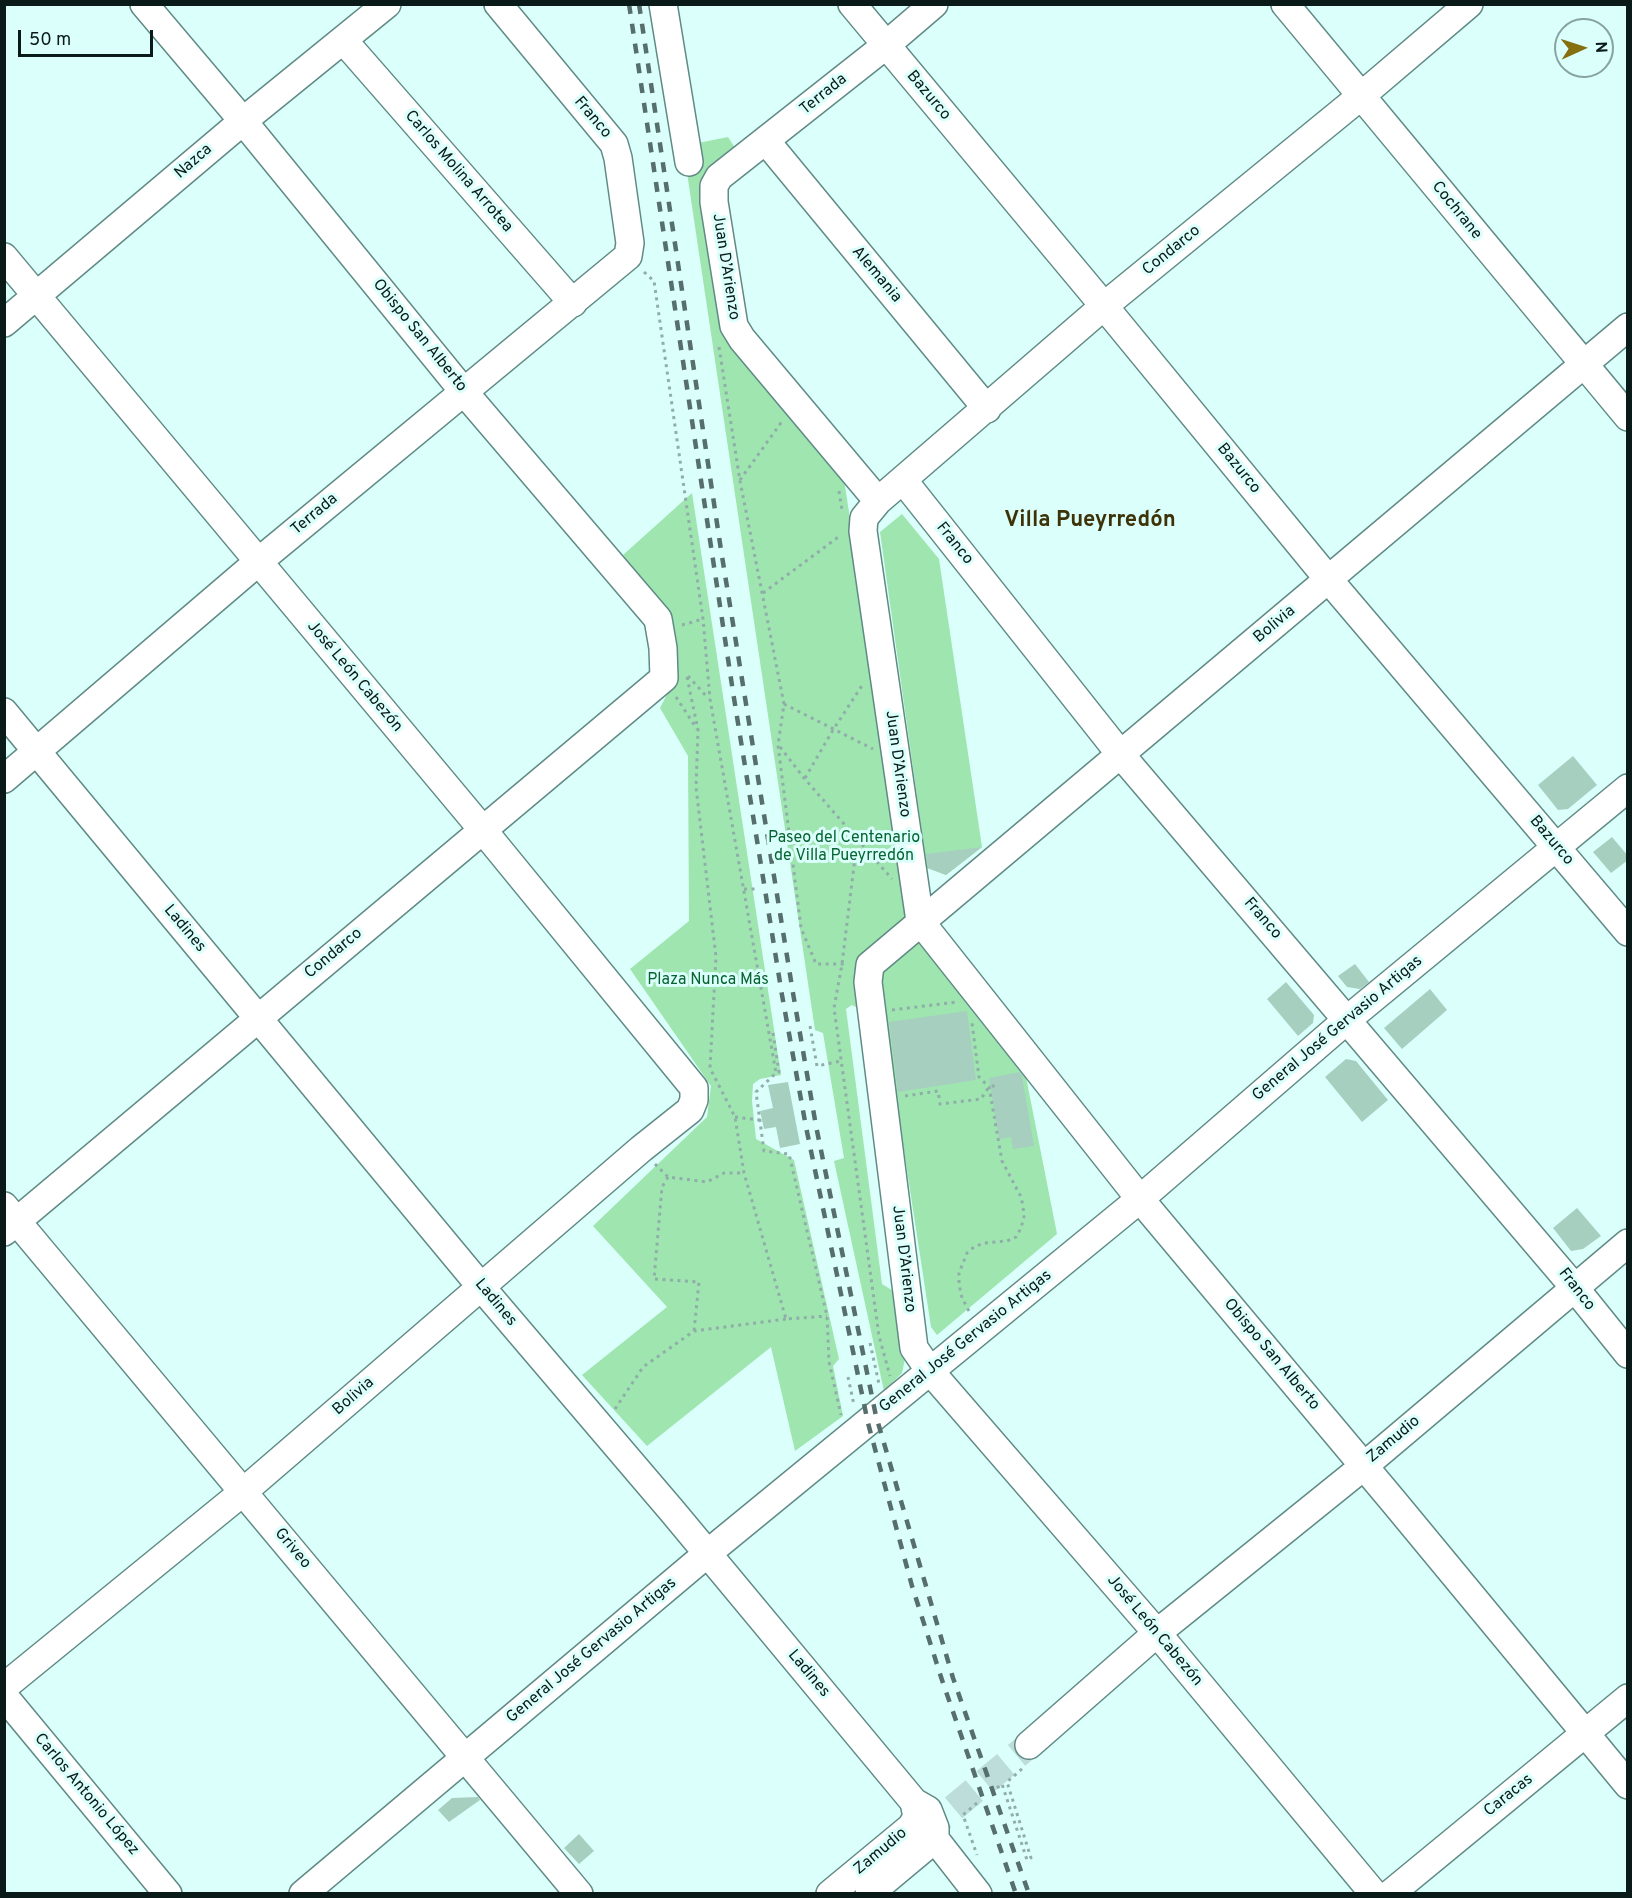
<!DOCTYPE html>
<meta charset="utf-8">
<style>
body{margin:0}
#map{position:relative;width:1632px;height:1898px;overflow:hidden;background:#dbfffb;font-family:Overpass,sans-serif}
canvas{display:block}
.frame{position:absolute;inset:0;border:6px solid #091a19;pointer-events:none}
.north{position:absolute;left:1554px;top:18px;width:60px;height:60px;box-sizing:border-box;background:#dbfffb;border:2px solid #87a3a1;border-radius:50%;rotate:87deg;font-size:16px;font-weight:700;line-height:24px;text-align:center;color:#091a19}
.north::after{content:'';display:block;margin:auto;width:21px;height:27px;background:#856f0f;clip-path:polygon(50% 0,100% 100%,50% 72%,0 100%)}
.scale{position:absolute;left:18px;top:30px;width:135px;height:27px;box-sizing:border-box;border:3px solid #091a19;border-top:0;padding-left:8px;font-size:18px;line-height:21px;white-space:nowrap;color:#091a19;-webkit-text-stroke:4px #dbfffb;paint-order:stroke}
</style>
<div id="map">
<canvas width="1632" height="1898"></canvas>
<div class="frame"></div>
<div class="north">N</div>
<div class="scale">50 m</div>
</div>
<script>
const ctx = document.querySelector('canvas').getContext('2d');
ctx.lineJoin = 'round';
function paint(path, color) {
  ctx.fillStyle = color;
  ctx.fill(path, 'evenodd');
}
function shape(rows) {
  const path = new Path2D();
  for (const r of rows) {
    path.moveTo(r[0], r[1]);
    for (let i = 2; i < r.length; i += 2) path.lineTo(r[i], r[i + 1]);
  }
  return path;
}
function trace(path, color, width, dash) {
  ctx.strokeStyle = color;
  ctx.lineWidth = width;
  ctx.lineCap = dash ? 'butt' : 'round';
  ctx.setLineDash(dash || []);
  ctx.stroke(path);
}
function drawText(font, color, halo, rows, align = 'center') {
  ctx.font = font + ' Overpass,sans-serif';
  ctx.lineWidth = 6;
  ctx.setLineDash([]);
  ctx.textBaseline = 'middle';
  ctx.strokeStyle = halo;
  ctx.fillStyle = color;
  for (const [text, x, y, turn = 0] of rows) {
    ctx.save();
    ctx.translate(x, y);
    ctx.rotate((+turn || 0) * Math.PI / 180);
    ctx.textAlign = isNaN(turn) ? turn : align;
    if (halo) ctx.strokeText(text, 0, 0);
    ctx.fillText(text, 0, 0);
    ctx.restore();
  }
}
paint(shape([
 [728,137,735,148,702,181,726,333,843,473,909,903,910,914,863,1011,852,1005,846,1009,882,1284,898,1294,906,1354,902,1373,884,1391,834,1161,844,1158,823,1033,815,1030,683,146],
 [692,493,781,1075,760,1079,753,1084,752,1101,756,1139,794,1160,839,1359,833,1366,843,1416,795,1451,771,1347,647,1446,582,1375,667,1307,593,1226,707,1117,711,1086,630,969,689,921,688,756,660,708,673,683,663,613,623,555],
 [902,514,939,559,982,847,946,875,927,868,880,532],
 [917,934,977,1007,1026,1077,1057,1234,937,1335,931,1327,884,1020,880,969]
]), '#9ee5af');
paint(shape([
 [1573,756,1597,785,1568,809,1558,810,1538,785],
 [1612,837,1628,856,1628,860,1611,873,1593,852],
 [982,847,946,875,928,868,926,854],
 [1355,964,1369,982,1360,989,1347,987,1338,976],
 [1286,982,1314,1015,1313,1023,1298,1036,1267,999],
 [1430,989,1447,1010,1402,1049,1384,1028],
 [967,1011,976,1080,898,1092,889,1022],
 [1346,1059,1356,1061,1388,1100,1362,1122,1325,1077],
 [1020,1072,1022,1076,1034,1146,1013,1149,1011,1137,999,1139,989,1078],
 [788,1082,800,1144,780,1148,776,1127,764,1129,760,1111,773,1108,768,1085],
 [1577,1208,1601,1236,1583,1249,1571,1251,1553,1228],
 [478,1797,480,1800,449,1822,438,1810,452,1798],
 [579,1834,594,1851,579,1864,564,1848]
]), '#a7cfc0');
trace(shape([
 [922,1834,1029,1745]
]), '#bcddd9', 27, [27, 14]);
const minor = shape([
 [663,4,689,162],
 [852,4,1104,306,1329,580,1628,932],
 [1285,4,1628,417],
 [344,41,573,303],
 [766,141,987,409],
 [4,257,482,829,694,1088,694,1100,690,1110,641,1149,243,1492,4,1687],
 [4,323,243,121,387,4],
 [903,480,1121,755,1574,1287,1628,1354],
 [878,501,742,339,734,326,714,202,714,186,719,177,885,46,934,4],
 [4,712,482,1288,673,1512,914,1802,928,1810,935,1828,935,1839,978,1894],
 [4,779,258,562,628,256,630,243,618,158,614,144,498,4],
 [920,921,863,531,864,518,878,501,1104,306,1361,96,1469,4],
 [920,921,1140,1199,1394,1502,1628,1785],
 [4,1206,579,1894],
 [4,1232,664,678,663,648,658,619,464,392,243,121,144,4],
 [4,1696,168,1894],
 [1029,1745,1157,1633,1364,1466,1628,1243],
 [303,1894,708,1553,1140,1199,1348,1019,1628,788],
 [830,1894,911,1827,917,1817,914,1802],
 [869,1894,935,1839],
 [1374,1894,1157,1633,930,1371,914,1348,868,982,870,965,1628,327],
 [1390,1894,1628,1698]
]);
trace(minor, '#608a86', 30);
trace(shape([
 [644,272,654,281,703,619,710,699,776,1073],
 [719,347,740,481,784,704,778,745,801,928,816,964,848,964],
 [740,480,783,420],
 [839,491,842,511],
 [763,593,841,535],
 [682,625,703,619],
 [688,676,708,698],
 [687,677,698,730,696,787,716,957,710,1068,735,1117,744,1173,786,1319,827,1316],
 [676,697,697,729],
 [784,704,873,749],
 [780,747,804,778,892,879],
 [805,778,833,730,863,684],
 [857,841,842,964,834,1008,879,1336,890,1376],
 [744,889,756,889],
 [892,1010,957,1002],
 [810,1026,817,1066,841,1061],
 [773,1033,779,1072,776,1073,756,1092,764,1151,789,1154,827,1316,829,1362,841,1415],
 [905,1096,938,1091,940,1104,981,1099,989,1087,998,1085],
 [735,1117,760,1120],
 [655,1164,668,1177,707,1182,724,1173,744,1173],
 [668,1177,662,1187,654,1279,699,1282,694,1331],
 [969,1311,962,1298,959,1284,959,1273,967,1253,974,1247,984,1243,1007,1241,1016,1237,1021,1228,1024,1217,1023,1205,1020,1195,1002,1161,989,1087,979,1077,972,1023],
 [870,1343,879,1384],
 [848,1377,854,1405],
 [615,1409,643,1367,694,1331,786,1319],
 [997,1788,1002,1784,1027,1860,1031,1858,1007,1782,1024,1767],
 [977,1803,963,1815,977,1855]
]), '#90adaa', 3, [3, 4.5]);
trace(minor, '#fff', 27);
trace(shape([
 [629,4,733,692,782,995,806,1127,868,1423,912,1586,942,1680,1016,1894],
 [639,4,721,550,793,993,816,1126,876,1416,953,1678,1029,1894]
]), '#566e6c', 4.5, [10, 10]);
drawText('16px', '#091a19', '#dbfffb', [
 ["Terrada",824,95,-39],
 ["Bazurco",928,96,50],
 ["Franco",592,118,50],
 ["Nazca",194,162,-41],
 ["Carlos Molina Arrotea",458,172,49],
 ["Cochrane",1456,211,51],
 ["Condarco",1172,251,-39],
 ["Juan D’Arienzo",725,267,81],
 ["Alemania",876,275,50],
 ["Obispo San Alberto",419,336,51],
 ["Bazurco",1238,469,51],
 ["Terrada",315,515,-40],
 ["Franco",954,544,51],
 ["Bolivia",1275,625,-40],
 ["José León Cabezón",354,677,50],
 ["Juan D’Arienzo",897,764,82],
 ["Bazurco",1551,841,50],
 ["Franco",1262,919,49],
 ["Ladines",184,929,50],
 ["Condarco",334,954,-40],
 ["General José Gervasio Artigas",1338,1029,-40],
 ["Juan D’Arienzo",903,1259,83],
 ["Franco",1576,1290,52],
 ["Ladines",495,1303,50],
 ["General José Gervasio Artigas",966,1342,-39],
 ["Obispo San Alberto",1271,1355,50],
 ["Bolivia",354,1397,-41],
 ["Zamudio",1394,1440,-40],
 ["Griveo",292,1549,50],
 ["José León Cabezón",1154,1631,50],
 ["General José Gervasio Artigas",592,1651,-40],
 ["Ladines",808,1674,50],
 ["Carlos Antonio López",86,1795,50],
 ["Caracas",1509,1796,-39],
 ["Zamudio",881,1852,-40]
]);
drawText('16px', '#056430', '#dbfffb', [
 ["Paseo del Centenario",844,839],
 ["de Villa Pueyrredón",844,857],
 ["Plaza Nunca Más",708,981]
]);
drawText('bold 22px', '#3e3308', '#dbfffb', [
 ["Villa Pueyrredón",1090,522]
]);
</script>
